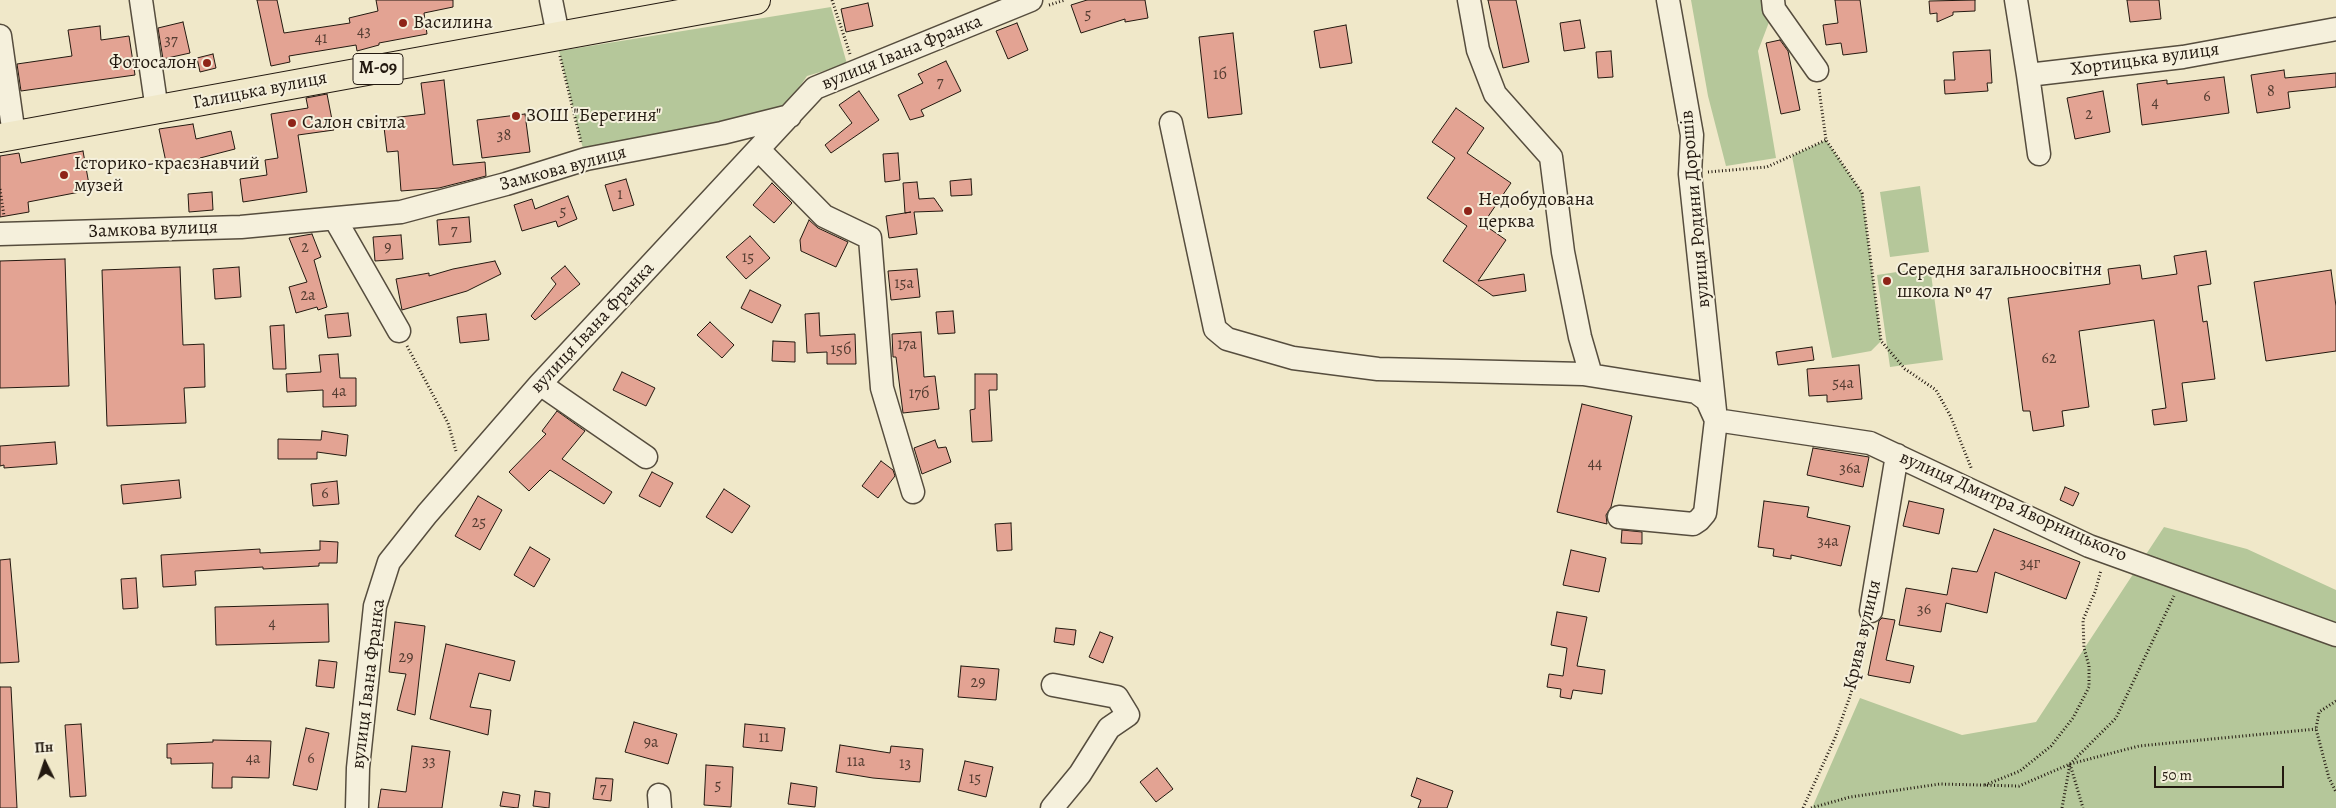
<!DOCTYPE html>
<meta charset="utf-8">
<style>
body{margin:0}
#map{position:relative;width:2336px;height:808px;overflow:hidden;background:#f0e8c9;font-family:Alegreya,serif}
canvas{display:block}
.north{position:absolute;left:20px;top:738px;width:50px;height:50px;-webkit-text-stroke:4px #f5f0dc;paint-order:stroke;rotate:356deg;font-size:14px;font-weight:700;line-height:20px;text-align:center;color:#231910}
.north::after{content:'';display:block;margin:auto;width:18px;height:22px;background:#231910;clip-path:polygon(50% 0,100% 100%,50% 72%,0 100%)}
.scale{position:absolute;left:2154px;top:766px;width:130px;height:22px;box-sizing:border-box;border:2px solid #231910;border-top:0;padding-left:6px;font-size:15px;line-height:18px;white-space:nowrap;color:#231910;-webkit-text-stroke:4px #f5f0dc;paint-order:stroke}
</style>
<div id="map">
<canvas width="2336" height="808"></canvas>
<div class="north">Пн</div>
<div class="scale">50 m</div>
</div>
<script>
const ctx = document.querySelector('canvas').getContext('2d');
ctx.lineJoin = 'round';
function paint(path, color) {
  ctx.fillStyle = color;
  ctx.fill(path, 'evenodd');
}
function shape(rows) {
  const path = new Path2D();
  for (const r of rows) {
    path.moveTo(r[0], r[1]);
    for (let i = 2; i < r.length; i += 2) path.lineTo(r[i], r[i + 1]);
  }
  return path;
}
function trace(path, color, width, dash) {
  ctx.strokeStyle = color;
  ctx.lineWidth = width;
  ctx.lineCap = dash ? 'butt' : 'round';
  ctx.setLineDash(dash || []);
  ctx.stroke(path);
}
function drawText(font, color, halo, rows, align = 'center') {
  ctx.font = font + ' Alegreya,serif';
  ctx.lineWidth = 4;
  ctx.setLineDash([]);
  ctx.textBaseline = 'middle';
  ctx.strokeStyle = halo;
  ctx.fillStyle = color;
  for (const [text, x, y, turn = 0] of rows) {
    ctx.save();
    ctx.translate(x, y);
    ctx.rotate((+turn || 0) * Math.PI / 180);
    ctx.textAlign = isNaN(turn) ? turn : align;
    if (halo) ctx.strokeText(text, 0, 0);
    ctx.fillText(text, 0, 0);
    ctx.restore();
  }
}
paint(shape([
 [1691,0,1773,0,1774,9,1758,51,1776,158,1726,166,1708,96],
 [831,7,847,64,807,76,785,108,583,149,559,51],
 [1826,140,1862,193,1881,341,1871,351,1832,358,1792,156],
 [1920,186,1929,252,1890,257,1880,192],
 [1930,267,1943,360,1890,367,1877,275],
 [2164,527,2247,549,2336,590,2336,808,1812,808,1860,698,1962,735,2036,722]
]), '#b5c79a');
const building = shape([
 [257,0,277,0,284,33,350,23,349,18,378,11,376,0,453,0,453,7,424,13,427,34,379,43,379,45,357,51,356,45,289,56,290,62,271,66,257,0],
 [1087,0,1145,0,1148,18,1125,22,1125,19,1081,33,1071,5,1087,0],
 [1488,0,1516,0,1529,62,1503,68,1488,0],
 [1835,0,1860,0,1867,52,1843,55,1841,43,1826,45,1823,25,1838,23,1835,0],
 [1975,0,1975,11,1953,12,1953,15,1937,22,1937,13,1930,14,1929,1,1975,0],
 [2127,0,2159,0,2161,19,2130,22,2127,0],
 [868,3,873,26,846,32,841,9,868,3],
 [1580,20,1585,48,1564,51,1560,23,1580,20],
 [183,22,190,53,163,59,158,28,183,22],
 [1017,23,1028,50,1008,59,996,31,1017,23],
 [1346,25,1352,63,1320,68,1314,31,1346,25],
 [100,26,101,40,129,36,135,75,21,91,17,64,72,56,68,30,100,26],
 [1233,33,1242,114,1208,118,1199,37,1233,33],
 [1780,40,1788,51,1800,110,1781,114,1766,43,1780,40],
 [1990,50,1992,83,1987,83,1988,91,1945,94,1944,80,1955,80,1953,52,1990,50],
 [1611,51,1613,77,1598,78,1596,52,1611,51],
 [213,54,216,68,200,72,197,58,213,54],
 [946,61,961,91,921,110,924,116,910,120,898,95,923,83,918,74,946,61],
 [2284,70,2285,78,2336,73,2336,87,2288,92,2290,108,2257,113,2251,75,2284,70],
 [2224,77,2229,113,2142,125,2137,84,2167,80,2167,84,2224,77],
 [444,80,453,165,485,162,486,176,439,188,401,191,398,151,387,152,383,119,425,114,421,83,444,80],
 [859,91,879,120,831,153,825,145,852,123,839,105,859,91],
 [2103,91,2110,132,2075,139,2067,98,2103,91],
 [327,94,334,130,298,135,307,192,243,202,240,179,267,175,265,160,278,158,271,114,308,108,306,98,327,94],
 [1456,108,1484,128,1467,153,1511,183,1483,224,1506,240,1478,281,1524,274,1526,291,1493,296,1443,261,1467,226,1427,198,1455,158,1432,142,1456,108],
 [525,114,530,152,482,158,477,120,525,114],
 [193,124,196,139,231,131,235,149,200,158,201,163,167,167,159,129,193,124],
 [83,151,90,190,28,202,29,212,0,217,0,156,19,153,21,163,83,151],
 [898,153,900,180,885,182,883,154,898,153],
 [626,179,634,205,613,211,605,185,626,179],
 [971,179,972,195,951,196,950,181,971,179],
 [917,182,919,199,934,198,943,211,914,212,917,234,889,238,886,216,911,212,905,213,903,183,917,182],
 [772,183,792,203,774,223,753,205,772,183],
 [212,192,213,210,189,212,188,194,212,192],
 [568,196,577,219,558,227,556,221,522,231,514,205,532,199,535,209,568,196],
 [469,217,471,242,439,245,437,220,469,217],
 [809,220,818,228,848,242,836,267,801,251,800,240,809,220],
 [312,234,321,257,314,260,327,307,318,310,317,307,296,313,289,287,307,282,289,238,312,234],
 [401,235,403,259,375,261,373,237,401,235],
 [750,236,770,258,746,279,726,257,750,236],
 [2206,251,2211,284,2198,286,2203,322,2207,321,2215,379,2182,383,2187,421,2154,425,2152,410,2166,408,2154,320,2079,331,2089,407,2062,411,2064,426,2033,431,2030,411,2023,411,2008,298,2110,284,2108,269,2140,265,2142,279,2177,274,2174,256,2206,251],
 [65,259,69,386,0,388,0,261,65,259],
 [495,261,501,274,467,291,402,310,396,279,429,273,429,276,453,269,495,261],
 [565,266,580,284,535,320,531,316,556,284,551,278,565,266],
 [180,267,183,345,204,344,205,387,184,388,186,423,107,426,102,270,180,267],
 [239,267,241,297,215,299,213,269,239,267],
 [917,269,920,297,891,300,888,271,917,269],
 [2331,270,2336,306,2336,351,2266,361,2254,282,2331,270],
 [750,290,781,305,772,323,741,308,750,290],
 [953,311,955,333,938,334,936,312,953,311],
 [348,313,351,336,328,338,325,315,348,313],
 [819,313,820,336,855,334,856,364,827,364,827,352,807,353,805,314,819,313],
 [486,314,489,340,460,343,457,317,486,314],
 [710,322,734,345,722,358,697,335,710,322],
 [284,325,286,369,273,369,270,326,284,325],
 [921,332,924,377,935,376,939,409,903,413,896,357,893,357,892,334,921,332],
 [773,341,795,342,795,362,772,361,773,341],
 [1812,347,1814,360,1778,365,1776,352,1812,347],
 [338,354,340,378,356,378,356,406,323,407,323,390,287,392,286,374,321,372,319,355,338,354],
 [1859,365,1862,399,1827,402,1827,395,1809,396,1807,369,1859,365],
 [622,372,655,388,646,406,613,390,622,372],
 [975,374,997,374,997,390,989,390,992,441,972,442,970,410,975,409,975,374],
 [1582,404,1632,416,1611,507,1606,515,1607,524,1557,512,1582,404],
 [557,411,585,431,562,459,612,492,604,504,550,470,529,491,509,472,546,434,542,431,557,411],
 [322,431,348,435,346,456,317,452,317,459,278,459,278,439,321,440,322,431],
 [935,440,938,448,946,447,951,462,922,474,914,448,935,440],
 [55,442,57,464,4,468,4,465,0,466,0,446,55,442],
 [1813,448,1869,457,1863,487,1807,475,1813,448],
 [881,461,893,470,895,476,878,498,862,486,881,461],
 [652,472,673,483,660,507,639,496,652,472],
 [179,480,181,498,123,504,121,485,179,480],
 [337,481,339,504,313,506,311,484,337,481],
 [2065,487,2079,493,2073,506,2060,500,2065,487],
 [724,489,750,506,732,533,706,517,724,489],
 [478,496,502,510,480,550,455,536,478,496],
 [1764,501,1809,507,1807,517,1850,526,1841,566,1791,555,1791,559,1773,556,1774,549,1758,547,1764,501],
 [1909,501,1944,509,1939,534,1903,526,1909,501],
 [1011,523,1012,550,997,551,995,524,1011,523],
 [1994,529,2080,562,2066,599,1995,572,1987,613,1946,603,1941,632,1899,625,1906,588,1947,595,1952,568,1977,572,1994,529],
 [1622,530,1642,532,1642,544,1621,543,1622,530],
 [320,541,338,542,337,563,319,563,319,566,263,569,263,567,195,571,196,585,163,587,161,555,260,549,260,553,320,550,320,541],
 [530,547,550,559,534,587,514,575,530,547],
 [1571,550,1606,558,1599,592,1563,585,1571,550],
 [10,559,19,662,0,663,0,560,10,559],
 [136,578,138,608,123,609,121,579,136,578],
 [328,604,329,642,216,645,215,607,328,604],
 [1557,612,1587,617,1577,666,1605,670,1602,694,1573,690,1571,699,1560,697,1561,689,1547,687,1549,674,1563,676,1567,648,1551,645,1557,612],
 [1882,618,1895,620,1886,660,1914,666,1910,683,1868,675,1879,621,1882,618],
 [395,622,425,626,415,715,397,710,406,674,389,672,395,622],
 [1056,628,1076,630,1074,645,1054,642,1056,628],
 [1100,632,1113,637,1103,663,1089,657,1100,632],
 [446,644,515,661,510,681,479,673,470,707,491,710,488,735,430,719,446,644],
 [319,660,337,662,334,688,316,686,319,660],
 [961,666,999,669,996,700,958,697,961,666],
 [0,687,11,687,17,808,0,808,0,687],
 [634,722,677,734,668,764,625,752,634,722],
 [81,724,86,796,70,797,65,725,81,724],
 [745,724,785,728,782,751,743,747,745,724],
 [306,728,329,733,317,790,293,785,306,728],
 [213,740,271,741,269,778,232,777,232,788,212,788,213,763,171,764,171,758,167,758,167,744,213,742,213,740],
 [840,745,890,753,891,746,923,749,920,782,873,778,836,772,840,745],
 [412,746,450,751,442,808,378,808,381,789,406,792,412,746],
 [965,761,993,767,986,797,958,790,965,761],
 [706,765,733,767,731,807,704,805,706,765],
 [1157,768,1173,789,1156,802,1140,782,1157,768],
 [596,778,613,779,611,801,593,799,596,778],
 [1417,778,1453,791,1447,808,1418,808,1421,800,1411,796,1417,778],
 [791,783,817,787,815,807,788,804,791,783],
 [535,791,550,793,549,808,533,806,535,791],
 [503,792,520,795,518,808,500,806,503,792]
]);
paint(building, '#e3a393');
trace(building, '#231910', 1);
const minor = shape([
 [141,0,157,110],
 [551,0,558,35],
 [1469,0,1478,50,1495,94,1551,157,1563,252,1580,337,1591,375],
 [1773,0,1774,9,1817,70],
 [2016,0,2028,75,2183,57,2336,29],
 [0,36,14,135],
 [2028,75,2039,154],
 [1171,123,1215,329,1227,339,1293,358,1378,369,1583,374,1696,392,1707,400,1716,420,1870,443,2089,546,2336,635],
 [759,150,824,216,870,238,882,388,913,492],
 [335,219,399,331],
 [0,234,241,227,401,212,506,184,586,159,722,133,790,116],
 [540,384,646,457],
 [1619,517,1693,524,1699,520,1705,513,1716,420,1690,174,1692,135,1668,0],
 [1871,611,1897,455],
 [659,795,660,808],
 [357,808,358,768,375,606,389,562,427,514,540,384,815,88,1031,0],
 [1052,808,1080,774,1109,728,1128,715,1117,697,1053,685]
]);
const major = shape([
 [0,138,756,0]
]);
trace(minor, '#564d3e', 25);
trace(major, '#231910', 30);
trace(shape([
 [832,0,850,54],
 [1049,5,1065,0],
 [560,56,581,142],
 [1819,89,1826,140,1862,193,1881,341,1905,369,1936,390,1951,417,1972,470],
 [1708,172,1767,167,1826,140],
 [0,189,4,216],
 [407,346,448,423,456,451],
 [2336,701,2319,712,2316,729,2329,778,2336,792],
 [2070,764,2139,746,2316,729],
 [2070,764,2083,808],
 [1985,785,2020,771,2051,746,2073,718,2089,687,2089,666,2084,648,2083,620,2095,592,2101,570],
 [1803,808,1835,738,1849,699,1859,667,1867,628],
 [1811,808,1850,797,1940,784,2019,786,2070,764,2116,718,2174,596],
 [2062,808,2070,764]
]), '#231910', 3, [1, 2.5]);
trace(minor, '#f5f0dc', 22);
trace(major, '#f0e8c9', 28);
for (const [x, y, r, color] of [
 [403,23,5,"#8f2418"],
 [207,63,5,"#8f2418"],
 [516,116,5,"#8f2418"],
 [292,123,5,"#8f2418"],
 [64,175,5,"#8f2418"],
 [1468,211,5,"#8f2418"],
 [1887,281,5,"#8f2418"]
]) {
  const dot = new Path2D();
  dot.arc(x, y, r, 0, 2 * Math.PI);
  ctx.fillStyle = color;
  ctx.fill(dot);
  trace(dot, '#f5f0dc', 2);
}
drawText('16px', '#533c31', null, [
 ["5",1088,15],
 ["43",364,32],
 ["41",321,39],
 ["37",171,41],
 ["1б",1220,75],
 ["7",940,83],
 ["8",2271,92],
 ["6",2207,97],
 ["4",2155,103],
 ["2",2089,115],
 ["38",504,136],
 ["1",620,195],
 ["5",563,212],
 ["7",454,231],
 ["2",305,248],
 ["9",388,248],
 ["15",748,258],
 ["15а",904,284],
 ["2а",308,296],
 ["17а",907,345],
 ["15б",841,350],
 ["62",2049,359],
 ["54а",1843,384],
 ["4а",339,392],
 ["17б",919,394],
 ["44",1595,464],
 ["36а",1850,469],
 ["6",325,494],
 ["25",479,523],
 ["34а",1828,542],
 ["34г",2030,564],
 ["36",1924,610],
 ["4",272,624],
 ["29",406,658],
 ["29",978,683],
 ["11",764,738],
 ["9а",651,743],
 ["4а",253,759],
 ["6",311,759],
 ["33",429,762],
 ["11а",856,762],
 ["13",905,764],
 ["15",975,779],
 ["5",718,786],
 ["7",603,789]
]);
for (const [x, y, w] of [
 [378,69,50]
]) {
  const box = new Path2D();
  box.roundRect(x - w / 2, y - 15.5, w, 31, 4);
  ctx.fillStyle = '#f5f0dc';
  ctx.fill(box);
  trace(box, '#231910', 1);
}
drawText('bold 18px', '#231910', null, [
 ["М-09",378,69]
]);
drawText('19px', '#231910', '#f5f0dc', [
 ["Василина",413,23],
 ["Фотосалон",197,63,"right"],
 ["ЗОШ \"Берегиня\"",526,116],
 ["Салон світла",302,123],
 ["Історико-краєзнавчий",74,164],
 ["музей",74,186],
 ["Недобудована",1478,200],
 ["церква",1478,222],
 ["Середня загальноосвітня",1897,270],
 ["школа № 47",1897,292]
], 'left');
drawText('19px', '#231910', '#f5f0dc', [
 ["вулиця Івана Франка",902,53,-22],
 ["Хортицька вулиця",2145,60,-8],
 ["Галицька вулиця",260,91,-11],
 ["Замкова вулиця",563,169,-15],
 ["вулиця Родини Дорошів",1696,209,-95],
 ["Замкова вулиця",153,230,-2],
 ["вулиця Івана Франка",593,328,-47],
 ["вулиця Дмитра Яворницького",2013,507,24],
 ["Крива вулиця",1863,635,-77],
 ["вулиця Івана Франка",369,684,-83]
]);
</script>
